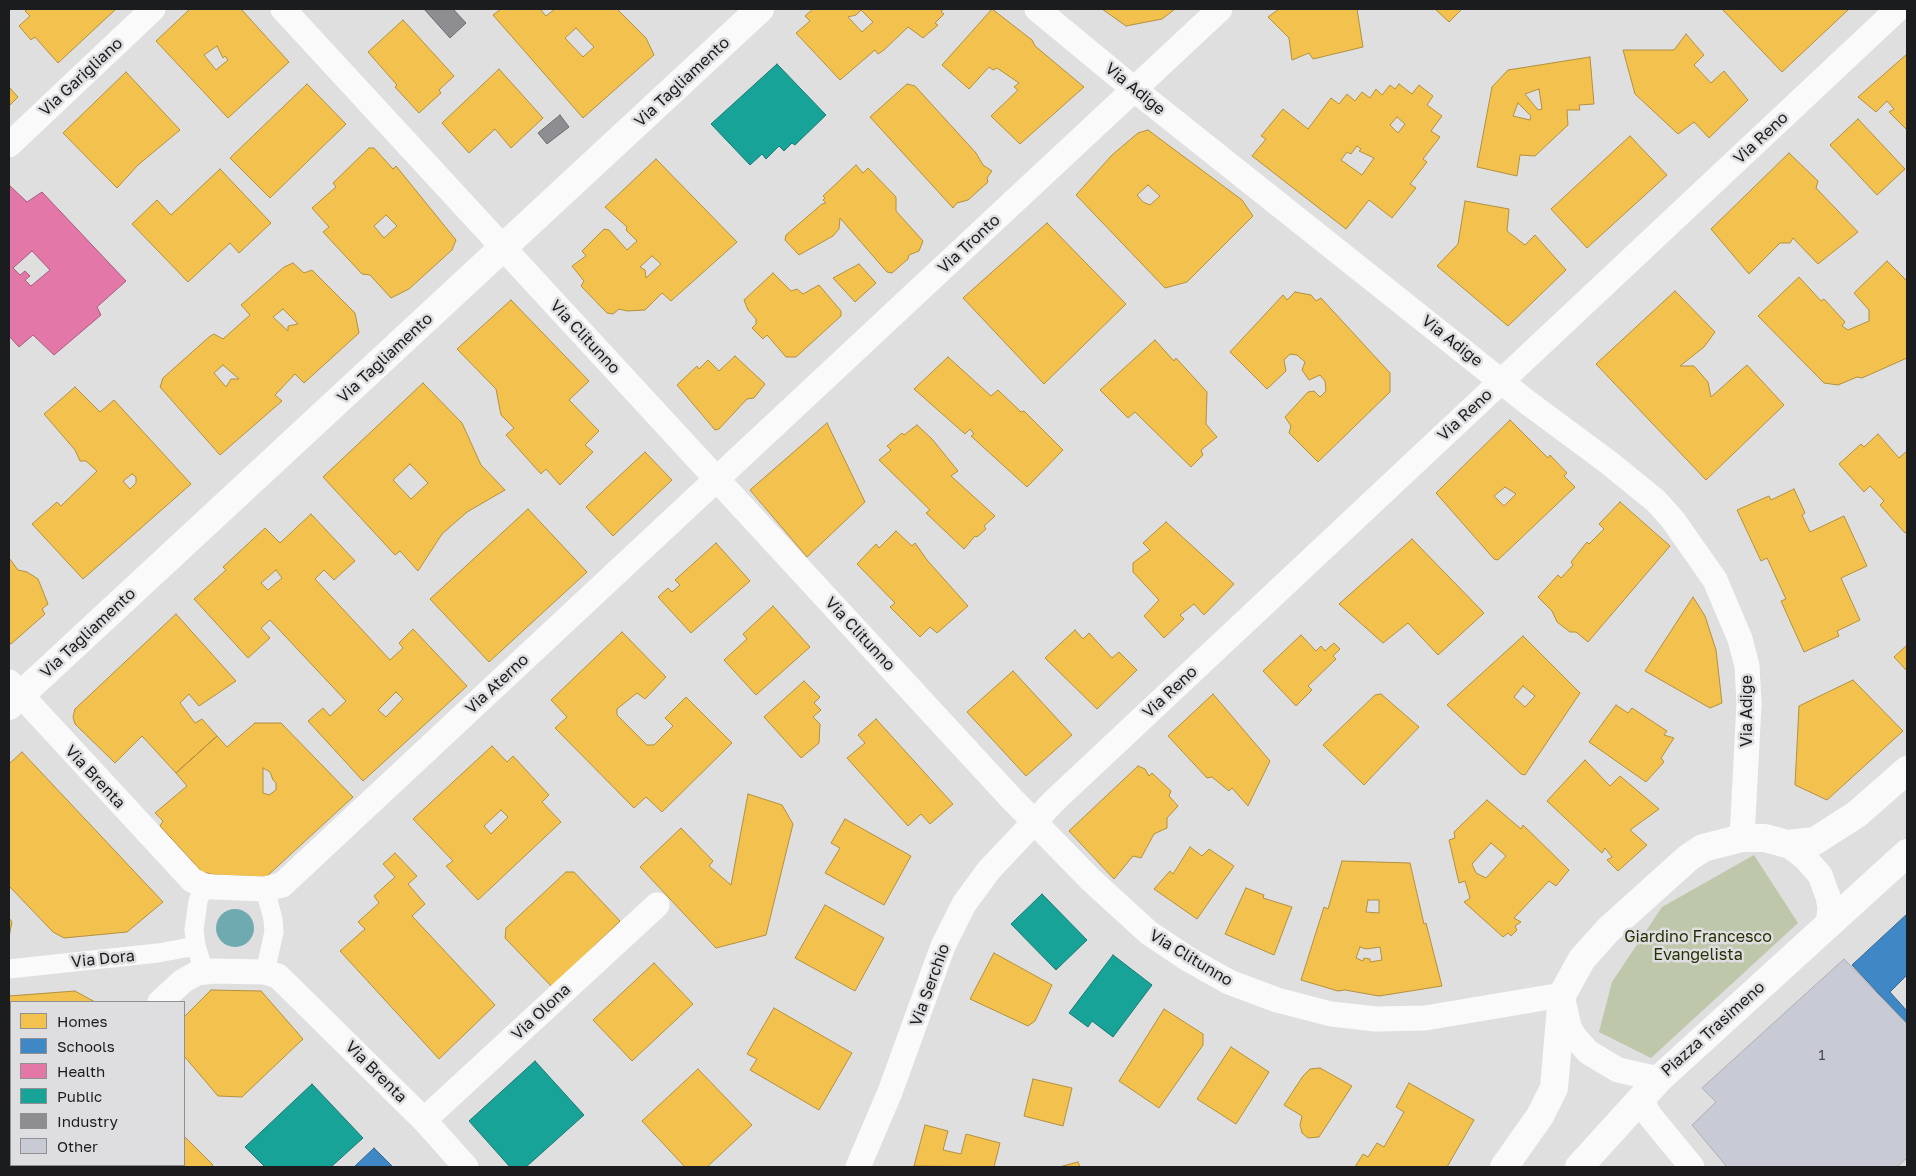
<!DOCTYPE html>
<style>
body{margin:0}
#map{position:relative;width:1916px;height:1176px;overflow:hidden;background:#dfdfe0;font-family:"Golos Text",sans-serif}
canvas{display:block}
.frame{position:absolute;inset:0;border:10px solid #1b1c1d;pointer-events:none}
.legend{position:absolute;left:10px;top:1001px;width:175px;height:165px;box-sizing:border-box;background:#dedee1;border:1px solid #909093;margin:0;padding:6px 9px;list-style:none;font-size:15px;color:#1b1c1d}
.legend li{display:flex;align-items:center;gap:10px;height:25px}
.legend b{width:25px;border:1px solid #909093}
</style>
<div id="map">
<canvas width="1916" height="1176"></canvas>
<div class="frame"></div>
<ul class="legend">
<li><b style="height:14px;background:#f2c14e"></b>Homes</li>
<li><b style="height:14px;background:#3f88c5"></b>Schools</li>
<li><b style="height:14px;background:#e377a8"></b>Health</li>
<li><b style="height:14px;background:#17a398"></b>Public</li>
<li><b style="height:14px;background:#8d8d92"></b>Industry</li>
<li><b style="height:14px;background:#c8cad5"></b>Other</li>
</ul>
</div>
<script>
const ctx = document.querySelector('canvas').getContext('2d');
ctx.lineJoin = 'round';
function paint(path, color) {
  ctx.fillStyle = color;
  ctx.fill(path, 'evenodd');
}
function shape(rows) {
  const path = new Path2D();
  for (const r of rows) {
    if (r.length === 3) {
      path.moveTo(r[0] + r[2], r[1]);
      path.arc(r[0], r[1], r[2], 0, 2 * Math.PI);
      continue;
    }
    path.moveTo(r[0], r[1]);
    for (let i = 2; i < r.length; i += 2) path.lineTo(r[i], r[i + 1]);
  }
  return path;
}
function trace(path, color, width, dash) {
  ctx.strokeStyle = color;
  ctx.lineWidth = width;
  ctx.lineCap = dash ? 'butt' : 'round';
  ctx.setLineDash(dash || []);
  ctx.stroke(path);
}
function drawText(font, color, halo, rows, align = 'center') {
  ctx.font = font + ' "Golos Text",sans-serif';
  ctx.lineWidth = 5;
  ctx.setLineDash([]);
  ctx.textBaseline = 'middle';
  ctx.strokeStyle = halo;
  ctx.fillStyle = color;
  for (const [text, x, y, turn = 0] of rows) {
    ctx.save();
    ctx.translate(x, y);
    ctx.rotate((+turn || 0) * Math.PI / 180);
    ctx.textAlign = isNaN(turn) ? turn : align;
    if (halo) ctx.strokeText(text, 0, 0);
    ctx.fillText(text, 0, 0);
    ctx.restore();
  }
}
paint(shape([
 [1754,855,1798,923,1651,1058,1599,1032,1612,982,1662,907]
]), '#bec7aa');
paint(shape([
 [235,928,19]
]), '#6eaaaf');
const homes = shape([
 [28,9,116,9,58,63,35,37,31,40,19,26,30,16,25,11,28,9],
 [190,9,241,9,289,62,228,118,156,41,190,9],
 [217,46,223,58,225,56,228,60,216,70,204,55,217,46],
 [501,9,540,9,546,16,555,9,617,9,646,38,654,55,583,118,493,15,501,9],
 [576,28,594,47,583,57,565,38,576,28],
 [813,9,943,9,941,12,944,14,935,23,938,25,923,38,908,27,884,50,878,54,875,50,840,80,796,33,810,21,805,16,813,9],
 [861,10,873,22,862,32,848,17,856,15,861,10],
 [992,9,1032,40,1035,46,1084,87,1020,144,991,116,1018,90,1014,87,1019,83,997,68,993,70,989,67,969,89,942,65,992,9],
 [1102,9,1175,9,1162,19,1126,26,1102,9],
 [1279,9,1357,9,1363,47,1313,59,1309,53,1292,60,1289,38,1268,17,1279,9],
 [1435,9,1462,9,1449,22,1435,9],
 [1722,9,1849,9,1782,72,1722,9],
 [403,20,454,76,439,90,441,93,419,113,395,87,397,85,368,52,403,20],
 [1686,34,1704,55,1694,65,1711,83,1724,71,1748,100,1709,138,1694,122,1678,134,1635,94,1623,50,1674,50,1686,34],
 [1907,54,1907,130,1889,112,1894,109,1887,101,1876,112,1858,97,1907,54],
 [1590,57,1594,104,1579,105,1580,110,1567,110,1568,125,1535,156,1520,155,1517,176,1477,167,1492,87,1508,70,1590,57],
 [1539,89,1542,109,1538,110,1525,94,1539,89],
 [1518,103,1531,116,1530,120,1513,116,1518,103],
 [499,69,543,118,511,148,495,129,469,153,442,123,499,69],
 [126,72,180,130,138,165,117,188,63,133,126,72],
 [307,84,346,124,270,198,230,158,307,84],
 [907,84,915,86,976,153,983,165,992,171,987,178,988,182,968,200,957,203,953,208,870,117,907,84],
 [1399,84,1412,94,1419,85,1433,96,1427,105,1442,116,1431,131,1440,137,1423,159,1427,162,1410,184,1416,188,1392,218,1369,200,1346,229,1252,156,1266,139,1261,136,1283,109,1308,129,1331,98,1339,104,1347,94,1355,101,1362,92,1370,98,1376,89,1382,95,1390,85,1395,89,1399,84],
 [1397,117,1405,124,1398,133,1390,125,1397,117],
 [1357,146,1361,149,1359,151,1374,158,1362,175,1341,160,1347,152,1351,154,1357,146],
 [9,87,18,97,9,106,9,87],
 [1858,119,1905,169,1877,195,1830,145,1858,119],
 [1148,130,1242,200,1253,216,1187,282,1165,288,1076,195,1112,155,1138,133,1148,130],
 [1148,185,1160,196,1150,205,1143,202,1137,195,1148,185],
 [1630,136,1667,175,1587,248,1551,209,1630,136],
 [369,148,374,148,393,169,396,166,456,240,452,250,409,289,391,298,370,275,362,274,323,232,329,227,312,208,336,187,333,183,369,148],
 [386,215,397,226,384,238,374,226,386,215],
 [1789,153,1818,181,1816,188,1858,232,1818,264,1793,238,1790,243,1780,243,1749,274,1711,229,1789,153],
 [656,159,737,242,671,301,662,293,645,310,627,311,619,309,613,314,607,313,581,286,584,281,572,266,586,256,582,251,604,229,609,230,627,250,637,241,626,230,627,227,605,207,656,159],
 [652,256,661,264,646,278,645,270,640,267,652,256],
 [856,165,863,173,868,168,896,197,896,211,923,241,919,251,909,255,908,259,892,273,887,272,840,218,839,229,833,236,799,255,785,240,786,235,822,204,826,203,823,200,825,198,823,196,856,165],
 [220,169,271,223,239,253,230,243,188,282,132,224,157,200,171,215,220,169],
 [1465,201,1509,209,1507,231,1525,245,1535,235,1566,270,1508,326,1437,266,1458,244,1465,201],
 [1047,223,1126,304,1044,384,963,298,1047,223],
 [1887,261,1907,281,1907,358,1862,378,1857,377,1838,385,1824,383,1758,316,1799,277,1821,301,1824,299,1845,322,1842,326,1848,330,1869,321,1869,310,1854,293,1887,261],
 [293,263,304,273,312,270,355,313,359,333,304,383,295,374,275,395,282,401,220,455,160,387,163,378,209,337,214,334,223,339,250,315,241,305,284,267,293,263],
 [283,309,298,324,288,326,288,331,273,317,283,309],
 [223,365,239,379,231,379,226,387,214,373,223,365],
 [859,264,876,283,855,302,833,278,859,264],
 [773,273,791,291,797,289,803,294,819,285,841,311,841,316,796,357,786,357,767,335,763,339,752,328,756,324,756,319,748,310,744,300,773,273],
 [1675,291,1715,332,1704,347,1680,366,1694,366,1708,382,1711,397,1747,365,1784,405,1706,480,1596,364,1675,291],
 [1295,292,1311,295,1316,301,1321,298,1390,373,1390,392,1318,462,1289,433,1291,426,1285,417,1308,392,1314,391,1320,397,1326,391,1325,381,1320,375,1309,380,1302,370,1305,362,1297,355,1290,354,1284,360,1286,371,1267,389,1230,352,1283,295,1287,300,1295,292],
 [511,300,589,381,569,400,599,431,585,445,593,452,560,485,546,469,541,474,506,435,514,428,501,415,496,389,457,349,511,300],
 [1155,340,1174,361,1176,358,1207,392,1206,424,1217,437,1201,450,1203,455,1191,467,1135,412,1128,418,1100,390,1155,340],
 [735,356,765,384,754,398,747,399,719,429,715,430,677,385,697,366,699,369,708,360,719,371,735,356],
 [948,357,991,396,998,390,1021,412,1024,411,1063,450,1027,487,971,436,974,434,970,429,965,434,914,389,948,357],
 [423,383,462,423,481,465,505,490,467,512,442,534,418,571,400,551,395,555,323,477,423,383],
 [410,464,428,483,411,499,393,480,410,464],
 [75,387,100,412,114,400,191,484,83,579,32,524,57,502,61,506,97,471,86,461,80,461,75,450,44,414,75,387],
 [132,474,136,477,136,483,130,489,123,481,132,474],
 [1510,420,1548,458,1550,455,1567,473,1564,476,1575,487,1498,560,1494,559,1436,493,1510,420],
 [1505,487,1516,494,1504,506,1494,496,1505,487],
 [827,423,865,502,807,557,750,490,827,423],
 [917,425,932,439,958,471,951,476,995,516,984,526,986,529,977,537,975,536,964,549,926,513,930,510,879,460,891,450,887,446,902,433,904,435,917,425],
 [1878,434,1899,458,1907,451,1907,531,1905,533,1880,505,1884,501,1870,486,1864,492,1839,464,1861,444,1864,447,1878,434],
 [645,452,672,480,613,536,586,507,645,452],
 [1794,489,1805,513,1802,515,1810,532,1844,516,1867,566,1841,578,1860,620,1837,631,1839,636,1804,652,1781,601,1786,599,1767,558,1761,561,1737,510,1769,496,1771,500,1794,489],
 [1620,502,1670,546,1588,642,1576,632,1570,632,1557,622,1552,611,1538,597,1558,575,1561,578,1573,565,1571,562,1587,542,1589,544,1604,529,1599,524,1620,502],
 [528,509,587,572,489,662,430,599,528,509],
 [311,514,355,561,334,580,324,570,315,579,390,660,403,648,399,643,413,629,467,686,363,781,308,721,323,708,330,716,346,701,270,620,261,628,270,638,248,658,194,599,226,570,223,567,265,528,280,543,311,514],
 [276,570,282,578,268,590,261,583,276,570],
 [396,692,403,699,386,717,378,710,396,692],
 [1166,522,1234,584,1204,615,1194,604,1180,615,1184,619,1164,638,1144,616,1159,600,1133,572,1133,563,1150,550,1143,543,1166,522],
 [896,531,912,546,915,543,927,560,968,606,937,633,930,627,920,637,890,607,895,603,857,564,876,544,879,548,896,531],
 [1412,539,1484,613,1438,655,1408,623,1383,643,1339,604,1412,539],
 [716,543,750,581,691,633,658,597,668,588,672,592,680,585,675,580,716,543],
 [9,558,18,570,27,572,38,579,48,604,42,609,45,614,11,644,9,642,9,558],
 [1693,597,1705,616,1716,650,1722,703,1710,708,1645,671,1693,597],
 [773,606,810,647,756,695,724,660,747,639,743,634,773,606],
 [176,614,236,681,199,706,189,694,180,703,195,723,202,719,217,736,176,773,142,736,115,763,75,724,73,717,75,709,176,614],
 [1075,630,1083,639,1089,633,1112,658,1119,652,1137,670,1097,709,1045,658,1075,630],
 [622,632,666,677,645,699,637,693,617,709,617,715,647,745,654,745,673,726,665,718,686,697,732,743,662,812,646,797,634,808,555,728,567,717,551,700,622,632],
 [1301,635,1316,651,1321,646,1325,651,1334,643,1340,649,1333,656,1336,659,1308,686,1312,690,1296,706,1263,671,1301,635],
 [1523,636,1580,693,1525,775,1521,774,1447,705,1523,636],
 [1523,686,1535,696,1525,707,1514,697,1523,686],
 [1907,645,1907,671,1894,657,1907,645],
 [1013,671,1072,735,1026,776,967,712,1013,671],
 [1853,680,1903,731,1827,800,1795,785,1799,706,1853,680],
 [804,681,820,697,814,703,821,710,813,717,820,724,819,743,801,758,764,717,804,681],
 [1213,694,1270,761,1248,806,1232,788,1229,791,1212,777,1207,778,1168,736,1213,694],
 [1381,694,1419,727,1364,785,1323,745,1375,695,1381,694],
 [1616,705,1628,713,1632,708,1667,731,1664,735,1674,738,1661,758,1664,762,1646,782,1589,742,1616,705],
 [876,719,953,804,930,824,921,814,908,826,847,758,865,743,858,735,876,719],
 [255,723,281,723,353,797,266,877,216,875,202,872,160,826,163,821,155,813,187,786,176,773,217,736,227,747,255,723],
 [263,768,270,772,273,780,276,783,276,790,269,795,263,793,263,768],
 [492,746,507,762,513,756,549,795,542,802,561,822,478,900,446,866,453,861,413,819,492,746],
 [501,810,508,817,491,834,484,826,501,810],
 [22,752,163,902,127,932,64,938,53,932,9,886,9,764,22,752],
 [1585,760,1610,786,1620,776,1659,809,1630,830,1647,845,1618,871,1607,860,1612,857,1605,848,1602,853,1547,801,1585,760],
 [1138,766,1145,769,1149,776,1152,773,1171,791,1169,796,1178,806,1167,818,1167,828,1154,834,1141,858,1133,856,1114,879,1069,831,1138,766],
 [748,794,782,805,793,824,766,935,716,948,640,867,681,828,713,861,709,866,731,885,748,794],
 [1487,800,1521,829,1523,825,1569,870,1556,886,1549,881,1514,918,1521,922,1515,926,1517,930,1511,936,1508,933,1503,937,1464,902,1470,898,1465,881,1459,883,1449,840,1455,838,1454,832,1487,800],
 [1491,843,1506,856,1486,878,1476,873,1472,864,1491,843],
 [845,819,911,856,884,905,825,873,840,848,831,843,845,819],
 [1190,847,1202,856,1209,849,1234,866,1197,919,1154,889,1170,871,1173,874,1190,847],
 [395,853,417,876,408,884,425,904,412,916,495,1005,439,1059,340,951,365,929,358,922,379,903,374,896,395,877,383,864,395,853],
 [1342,861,1410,863,1424,924,1426,923,1442,986,1379,996,1345,990,1338,991,1301,980,1324,907,1328,909,1342,861],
 [1368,900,1379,900,1379,913,1366,912,1368,900],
 [1360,947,1366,949,1380,947,1382,960,1370,962,1370,959,1364,958,1363,961,1356,958,1360,947],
 [566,872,574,872,620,921,552,987,505,938,506,928,566,872],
 [1246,888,1264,895,1263,898,1292,907,1274,955,1225,934,1246,888],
 [825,905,884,938,855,991,795,958,825,905],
 [9,918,12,922,9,937,9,918],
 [994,953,1052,985,1035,1021,1028,1026,970,999,994,953],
 [654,963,693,1004,632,1061,593,1020,654,963],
 [211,990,261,991,303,1039,242,1097,218,1096,184,1056,184,1017,211,990],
 [75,991,95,1002,11,1002,11,1102,9,1104,9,996,75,991],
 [774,1008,852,1053,819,1110,750,1070,757,1059,747,1054,774,1008],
 [1164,1009,1203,1034,1203,1045,1159,1108,1119,1081,1164,1009],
 [1231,1047,1269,1072,1236,1124,1197,1099,1231,1047],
 [1320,1068,1352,1086,1319,1137,1308,1138,1302,1133,1300,1125,1302,1116,1284,1105,1303,1076,1310,1069,1320,1068],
 [698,1069,752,1125,707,1167,685,1167,642,1121,698,1069],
 [1033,1079,1072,1088,1063,1126,1024,1116,1033,1079],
 [1409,1083,1474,1120,1447,1167,1355,1167,1363,1154,1368,1157,1377,1143,1384,1147,1404,1112,1396,1107,1409,1083],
 [925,1125,948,1131,943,1150,961,1154,966,1134,1000,1143,994,1167,914,1166,925,1125],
 [184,1136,213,1165,211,1167,89,1167,87,1165,184,1165,184,1136],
 [1078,1162,1080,1167,1059,1167,1078,1162]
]);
paint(homes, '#f2c14e');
trace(homes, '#b2903f', 1);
const schools = shape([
 [1907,914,1907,975,1890,992,1907,1011,1907,1024,1852,965,1907,914],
 [374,1148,393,1167,354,1167,374,1148]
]);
paint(schools, '#3f88c5');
trace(schools, '#346893', 1);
const health = shape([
 [9,185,27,202,42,192,126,281,97,307,101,315,54,355,33,335,19,347,9,336,9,185],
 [32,251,50,270,31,286,25,280,30,276,25,271,20,275,13,268,32,251]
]);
paint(health, '#e377a8');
trace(health, '#a75c7e', 1);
const public = shape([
 [777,64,826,115,795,145,792,143,784,151,779,146,766,159,762,154,750,165,711,124,777,64],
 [1042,894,1087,940,1056,970,1011,924,1042,894],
 [1113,955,1152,985,1113,1037,1092,1021,1088,1027,1069,1013,1113,955],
 [535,1061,584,1115,526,1167,510,1167,469,1121,535,1061],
 [312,1084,363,1138,331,1167,265,1167,245,1147,312,1084]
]);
paint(public, '#17a398');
trace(public, '#187a73', 1);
const industry = shape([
 [424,9,453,9,466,23,450,38,424,9],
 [560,115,569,127,547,144,538,133,560,115]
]);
paint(industry, '#8d8d92');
trace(industry, '#6b6b6f', 1);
const building = shape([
 [1844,959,1907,1024,1907,1158,1897,1167,1727,1167,1692,1125,1716,1102,1702,1088,1844,959]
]);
paint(building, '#c8cad5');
trace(building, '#afafb0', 1);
trace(shape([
 [204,886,198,901,194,930,196,946,204,971],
 [265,889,273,919,274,932,265,972],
 [9,969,158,953,196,946]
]), '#fafafa', 19);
trace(shape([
 [283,9,1010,797,1091,880,1149,933,1188,959,1229,982,1277,1000,1331,1014,1376,1019,1425,1018,1562,995,1569,1027,1574,1036,1588,1052,1618,1070,1659,1079],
 [1037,9,1135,90,1527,402,1608,462,1656,501,1673,520,1715,580,1740,639,1747,666,1749,704,1742,838],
 [9,145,153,9],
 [9,682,192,880,204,886,214,887,265,889,282,885,1220,9],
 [1787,844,1805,858,1820,875,1828,897,1830,908,1828,926],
 [160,1002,183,981,197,973,214,971,265,972,278,976,424,1120,466,1167],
 [1640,1098,1650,1116,1692,1167],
 [424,1120,657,905],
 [9,1134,11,1131],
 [858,1167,890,1092,943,946,964,904,989,870,1054,801,1898,9]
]), '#fafafa', 25);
trace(shape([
 [9,706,760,9],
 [1504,1167,1540,1116,1554,1088,1562,995,1582,959,1608,930,1688,858,1703,848,1742,838,1765,838,1787,844,1815,841,1857,814,1907,770],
 [1579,1167,1659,1079,1907,853]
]), '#fafafa', 28);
drawText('14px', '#4a4b4f', null, [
 ["1",1822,1056]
]);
drawText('16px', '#1b1c1d', '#dedee1', [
 ["Via Garigliano",81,77,-43],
 ["Via Tagliamento",682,82,-43],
 ["Via Adige",1135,89,39],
 ["Via Reno",1761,138,-43],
 ["Via Tronto",969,244,-43],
 ["Via Clitunno",585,337,47],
 ["Via Adige",1452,341,38],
 ["Via Tagliamento",385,358,-43],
 ["Via Reno",1465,415,-43],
 ["Via Tagliamento",88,633,-43],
 ["Via Clitunno",860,634,47],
 ["Via Aterno",497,684,-43],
 ["Via Reno",1170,692,-43],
 ["Via Adige",1747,711,-90],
 ["Via Brenta",95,777,47],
 ["Via Clitunno",1191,958,31],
 ["Via Dora",103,959,-6],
 ["Via Serchio",930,985,-70],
 ["Via Olona",541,1012,-43],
 ["Piazza Trasimeno",1713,1029,-42],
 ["Via Brenta",376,1072,45]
]);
drawText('16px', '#263002', '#dedee1', [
 ["Giardino Francesco",1698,937],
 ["Evangelista",1698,955]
]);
</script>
